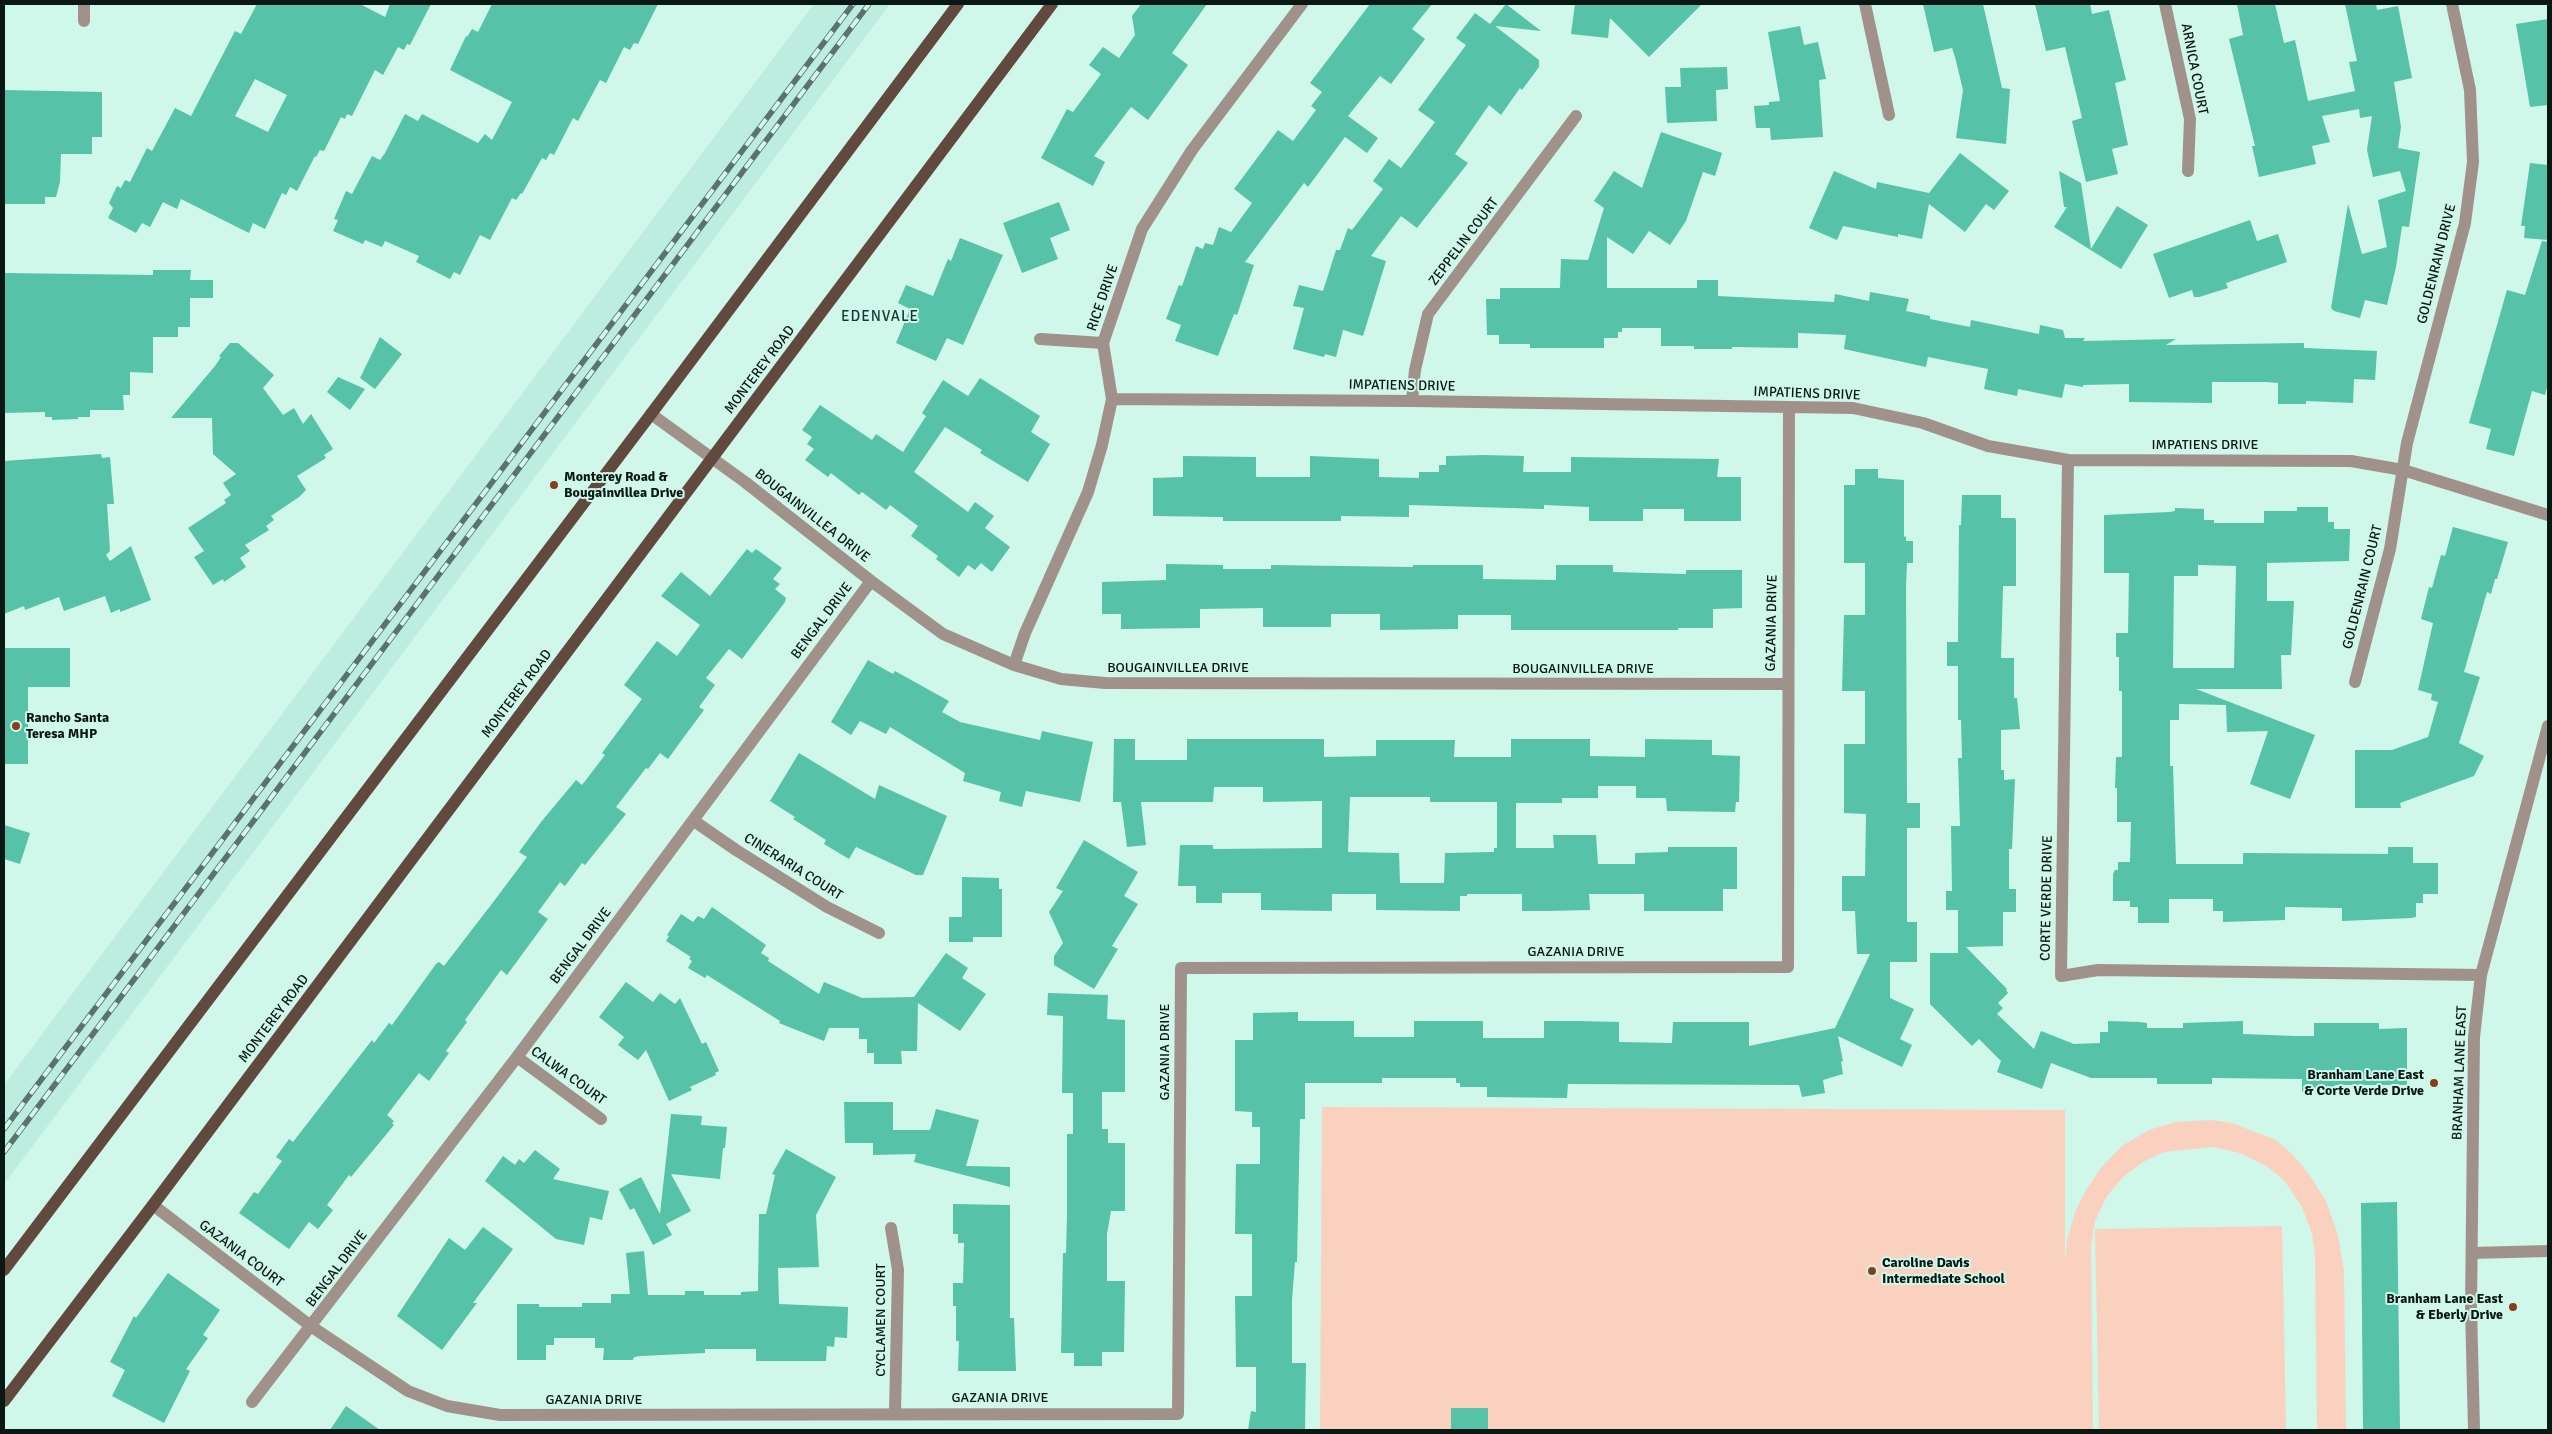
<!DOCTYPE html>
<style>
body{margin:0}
#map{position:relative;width:2552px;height:1434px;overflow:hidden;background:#cff7ea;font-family:Signika,sans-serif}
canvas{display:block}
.frame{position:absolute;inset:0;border:5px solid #0a1814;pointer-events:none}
</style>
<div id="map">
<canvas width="2552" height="1434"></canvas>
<div class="frame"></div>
</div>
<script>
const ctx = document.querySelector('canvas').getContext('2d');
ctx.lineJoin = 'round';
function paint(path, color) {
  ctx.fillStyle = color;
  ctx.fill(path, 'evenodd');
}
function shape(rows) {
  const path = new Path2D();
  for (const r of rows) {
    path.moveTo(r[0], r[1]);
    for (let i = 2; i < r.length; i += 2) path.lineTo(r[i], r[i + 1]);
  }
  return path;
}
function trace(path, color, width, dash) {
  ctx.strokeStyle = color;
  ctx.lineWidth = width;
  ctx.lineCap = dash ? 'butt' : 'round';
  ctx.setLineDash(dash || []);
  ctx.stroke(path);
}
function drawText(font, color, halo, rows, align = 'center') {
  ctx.font = font + ' Signika,sans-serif';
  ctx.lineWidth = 4;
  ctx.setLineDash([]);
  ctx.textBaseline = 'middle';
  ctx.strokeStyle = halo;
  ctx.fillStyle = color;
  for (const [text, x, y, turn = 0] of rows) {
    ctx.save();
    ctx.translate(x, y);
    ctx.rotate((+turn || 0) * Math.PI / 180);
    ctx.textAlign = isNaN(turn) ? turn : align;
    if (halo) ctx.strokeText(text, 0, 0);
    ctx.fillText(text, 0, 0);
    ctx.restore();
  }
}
paint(shape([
 [814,4,890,4,4,1184,4,1085]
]), '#bcedde');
paint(shape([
 [1322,1107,2065,1110,2065,1260,2067,1240,2075,1212,2085,1192,2100,1169,2122,1146,2149,1130,2176,1122,2211,1120,2232,1123,2276,1140,2293,1155,2308,1173,2326,1201,2338,1235,2344,1271,2346,1430,2317,1430,2315,1255,2312,1233,2302,1207,2284,1180,2266,1166,2240,1153,2213,1147,2164,1152,2143,1162,2123,1177,2107,1196,2095,1221,2091,1246,2093,1430,1320,1430],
 [2282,1226,2286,1430,2099,1430,2095,1229]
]), '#fad1bf');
paint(shape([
 [257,4,360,4,385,17,390,4,431,4,410,45,407,44,404,50,398,47,383,75,375,70,352,116,347,114,345,119,341,117,324,151,320,150,316,157,315,156,297,191,290,187,286,195,282,193,265,229,253,223,249,233,181,199,177,209,163,202,150,227,142,223,136,233,108,218,113,208,109,203,117,186,121,188,125,180,130,182,147,148,152,151,175,108,191,116,235,31,241,34],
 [255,79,287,95,268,132,235,116],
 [492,4,658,4,638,44,634,43,630,50,624,47,606,83,600,80,578,121,573,118,554,155,550,153,546,160,542,158,522,194,521,193,516,200,512,198,490,240,480,235,460,275,454,272,450,279,416,262,419,256,385,241,382,247,365,240,363,244,333,231,338,220,334,219,346,191,352,194,372,156,380,160,385,153,405,114,418,121,422,114,478,143,485,134,492,140,512,102,450,70,466,36,467,37,472,29,478,32],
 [1141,4,1207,4,1172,53,1188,65,1148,120,1131,107,1094,156,1105,162,1093,186,1041,158,1067,109,1073,112,1101,74,1089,65,1103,47,1119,58,1135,35,1132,16],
 [1370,4,1432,4,1412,29,1425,39,1391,84,1380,76,1348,116,1378,138,1367,153,1345,137,1308,187,1304,183,1245,262,1254,265,1237,315,1234,314,1218,356,1175,341,1181,325,1166,319,1179,285,1182,286,1196,246,1203,249,1205,243,1213,245,1219,227,1231,232,1252,203,1234,189,1278,130,1293,141,1316,110,1311,106,1322,92,1310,83],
 [1506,4,1541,31,1495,26,1539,60,1539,67,1522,90,1520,88,1501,115,1489,105,1455,154,1468,163,1417,228,1401,216,1371,256,1386,261,1363,336,1343,330,1336,357,1325,354,1324,357,1293,349,1304,308,1293,306,1299,285,1323,291,1336,250,1340,250,1348,228,1352,230,1383,189,1373,181,1389,159,1401,168,1435,122,1418,110,1466,45,1456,38,1475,13,1490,24],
 [1575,4,1702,4,1649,57,1610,18,1608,38,1571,34],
 [1923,4,1983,4,2002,88,2010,89,2006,144,1956,138,1963,90,1955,57,1952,48,1934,52],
 [2035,4,2090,4,2092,14,2109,10,2126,80,2115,83,2128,145,2112,149,2118,174,2086,182,2072,121,2082,118,2065,47,2046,51],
 [2237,4,2275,4,2284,43,2295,40,2308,101,2355,91,2349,62,2357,61,2345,4,2376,4,2377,10,2398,6,2412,78,2394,82,2401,127,2398,148,2420,152,2409,227,2402,226,2396,267,2387,305,2365,300,2360,318,2334,311,2331,308,2348,204,2362,254,2387,247,2378,200,2406,191,2400,171,2373,177,2367,150,2372,116,2360,118,2359,109,2322,116,2330,142,2312,146,2316,164,2259,177,2252,146,2255,146,2229,39,2243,35],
 [2548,19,2548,105,2530,107,2516,24],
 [1800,26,1804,45,1818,42,1826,79,1819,80,1823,137,1771,140,1770,128,1756,128,1754,106,1769,105,1769,102,1780,101,1768,32],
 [1727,67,1728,89,1716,90,1717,121,1667,123,1665,87,1681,87,1680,68],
 [4,90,102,92,102,137,92,137,92,154,61,154,60,182,56,197,45,197,45,204,4,204],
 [1661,132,1722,153,1715,176,1703,172,1686,221,1670,245,1649,231,1633,254,1607,237,1607,288,1697,288,1697,280,1718,280,1718,296,1834,302,1835,294,1869,301,1870,292,1909,299,1906,311,1930,316,1930,319,1970,327,1971,320,2039,334,2040,325,2063,330,2065,338,2085,338,2083,341,2176,339,2166,345,2304,343,2304,348,2377,351,2375,380,2354,379,2353,403,2306,401,2306,404,2278,404,2278,383,2267,382,2212,382,2212,403,2129,402,2129,384,2083,385,2083,387,2065,384,2062,398,2018,389,2017,396,1984,389,1988,369,1928,357,1926,367,1844,349,1846,335,1798,333,1798,348,1732,347,1732,349,1694,349,1694,346,1661,346,1661,328,1622,328,1622,332,1618,332,1618,338,1604,338,1604,348,1530,348,1530,344,1499,344,1499,335,1487,335,1486,299,1500,299,1500,288,1560,288,1561,259,1588,260,1604,208,1594,201,1614,171,1642,188],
 [1960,153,2009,191,1994,210,1986,204,1965,232,1929,204,1922,239,1898,234,1898,237,1843,226,1837,240,1809,228,1834,171,1876,189,1877,182,1929,193],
 [2530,163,2548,165,2548,240,2524,238,2525,226,2521,226],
 [2059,171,2081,183,2091,249,2117,206,2148,225,2121,269,2054,227,2067,207,2064,207],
 [1059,202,1070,230,1050,238,1058,259,1022,273,1003,223],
 [2250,220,2257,241,2278,234,2287,262,2226,283,2228,288,2199,297,2194,297,2192,290,2169,298,2153,254],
 [960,238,1003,255,963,345,947,338,936,361,896,343,910,309,898,303,906,285,933,296,948,259,951,261],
 [2542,241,2548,242,2548,384,2545,395,2532,391,2514,456,2486,449,2491,429,2469,423,2507,290,2525,295],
 [153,270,191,270,190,280,213,280,213,298,190,298,190,327,178,327,178,337,153,337,153,373,130,372,130,395,123,395,124,410,90,410,90,417,78,417,78,419,52,420,52,417,45,417,45,412,4,413,4,273,153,275],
 [380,337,402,354,375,389,360,378],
 [230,343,238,343,274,375,263,388,283,415,294,408,303,424,311,414,333,449,324,455,326,458,297,476,306,490,299,497,271,516,274,520,266,526,269,530,245,545,250,551,240,558,246,567,224,582,223,579,213,585,194,557,204,551,188,528,226,503,224,500,231,495,223,483,236,474,213,454,212,418,171,418,215,366,221,357,219,356],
 [338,377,365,389,350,410,327,392],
 [980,378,1040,416,1031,432,1050,444,1028,482,980,453,982,450,945,427,914,472,968,512,975,502,994,516,985,528,1010,547,992,572,981,563,975,570,968,565,959,577,936,559,938,556,911,536,918,526,890,505,886,510,862,492,859,495,831,473,828,477,805,460,814,449,807,444,812,437,802,430,820,405,872,440,876,434,903,452,926,416,922,413,943,380,968,396],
 [101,454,102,458,110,457,114,504,107,504,110,551,106,555,110,561,131,546,151,600,120,612,120,609,111,613,105,596,64,611,59,597,25,610,24,606,4,614,4,461],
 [1483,455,1524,456,1523,472,1571,472,1571,457,1719,459,1717,477,1741,477,1741,521,1684,521,1684,509,1643,509,1643,521,1589,521,1589,507,1544,505,1544,509,1409,505,1409,517,1341,516,1341,521,1223,521,1223,517,1153,516,1153,478,1183,477,1183,456,1256,457,1256,477,1310,477,1310,456,1379,459,1379,477,1419,478,1419,472,1439,472,1439,465,1446,465,1446,456],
 [1855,469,1878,469,1878,478,1904,480,1904,537,1906,536,1906,541,1913,541,1913,563,1907,563,1906,586,1907,803,1920,803,1920,828,1907,828,1907,922,1917,922,1917,962,1890,962,1890,998,1914,1009,1900,1039,1912,1045,1902,1067,1838,1036,1843,1061,1841,1062,1843,1074,1823,1080,1825,1093,1802,1097,1799,1085,1568,1084,1567,1098,1487,1097,1487,1087,1460,1087,1460,1083,1456,1083,1456,1078,1382,1078,1382,1083,1305,1083,1305,1119,1300,1119,1297,1262,1295,1262,1292,1300,1292,1363,1306,1363,1305,1430,1248,1430,1251,1411,1256,1412,1256,1367,1236,1367,1235,1296,1252,1296,1252,1234,1235,1234,1236,1164,1260,1164,1260,1127,1252,1127,1252,1112,1235,1111,1235,1040,1253,1040,1253,1013,1298,1012,1298,1021,1354,1021,1354,1037,1414,1037,1414,1021,1483,1021,1483,1038,1544,1038,1544,1021,1578,1021,1619,1022,1619,1042,1672,1043,1673,1022,1749,1022,1749,1046,1835,1028,1870,954,1857,954,1855,911,1842,911,1842,876,1865,876,1866,814,1844,813,1844,744,1865,744,1865,691,1842,691,1844,615,1865,615,1865,563,1844,563,1844,485,1855,485],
 [1962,495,2001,495,2001,518,2015,518,2016,520,2016,586,2003,586,2001,658,2014,658,2014,698,2017,698,2020,729,2001,730,2001,770,2004,770,2004,780,2015,779,2012,849,2009,849,2009,889,2016,889,2016,912,2003,912,2003,946,1966,947,2007,989,2006,990,2008,993,1998,1003,2003,1008,1997,1014,2034,1049,2041,1031,2074,1044,2100,1043,2100,1032,2108,1032,2108,1021,2140,1022,2147,1023,2147,1028,2183,1028,2183,1023,2243,1021,2243,1034,2295,1036,2314,1036,2314,1023,2379,1023,2379,1029,2407,1028,2407,1085,2335,1085,2335,1092,2302,1092,2302,1079,2212,1078,2212,1084,2157,1084,2157,1078,2091,1078,2051,1063,2042,1089,1997,1072,2001,1061,1979,1039,1972,1046,1930,1004,1930,953,1958,953,1958,910,1946,910,1946,891,1952,891,1951,826,1960,826,1958,758,1962,758,1961,720,1958,720,1958,666,1947,666,1947,642,1958,642,1959,525,1961,525],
 [2297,507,2328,507,2328,522,2334,522,2334,529,2350,529,2349,561,2267,563,2267,601,2294,601,2291,655,2281,655,2282,689,2196,689,2315,735,2290,799,2250,784,2268,731,2227,732,2226,705,2179,704,2179,720,2170,720,2170,766,2173,766,2176,864,2243,864,2243,853,2388,854,2388,847,2413,847,2413,863,2438,863,2438,894,2423,894,2423,903,2416,903,2416,917,2411,918,2342,921,2342,908,2285,907,2285,920,2223,922,2223,911,2213,911,2213,899,2169,899,2169,923,2138,923,2138,907,2130,907,2130,901,2113,901,2113,874,2115,870,2118,870,2118,862,2130,862,2131,822,2117,822,2117,788,2115,788,2116,757,2122,757,2122,691,2119,691,2119,657,2116,657,2116,633,2128,633,2129,573,2104,573,2104,515,2169,512,2175,511,2175,508,2204,509,2204,520,2214,520,2214,523,2264,523,2264,511,2297,511],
 [2198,565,2236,566,2234,668,2173,668,2174,576,2198,576],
 [2453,527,2508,542,2497,579,2495,579,2491,594,2487,592,2464,672,2480,677,2459,743,2484,756,2474,776,2400,803,2401,808,2355,808,2355,750,2392,750,2428,737,2438,702,2431,700,2432,694,2418,690,2433,623,2421,619,2429,587,2432,588,2441,555,2445,556],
 [747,549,752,553,756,549,782,568,773,579,780,584,775,589,786,598,785,602,742,659,729,649,706,678,715,685,699,707,704,710,681,741,668,759,660,753,648,769,646,768,616,807,626,814,585,865,582,863,565,886,560,882,538,912,548,919,507,975,501,970,465,1020,467,1022,446,1051,449,1053,429,1081,419,1073,387,1115,394,1121,392,1123,394,1125,351,1177,349,1175,327,1205,333,1210,318,1229,309,1222,289,1249,239,1213,254,1192,258,1194,282,1161,276,1157,289,1139,293,1142,372,1040,374,1043,389,1023,392,1025,436,964,439,962,444,966,494,901,527,857,519,852,541,822,576,780,582,785,605,755,602,753,642,699,624,685,657,641,677,656,700,625,661,596,681,572,710,596],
 [1166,564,1223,565,1223,569,1271,569,1271,565,1413,567,1413,565,1483,565,1483,579,1556,580,1556,565,1613,565,1613,572,1686,574,1686,570,1742,570,1742,608,1713,609,1713,628,1678,628,1678,630,1511,630,1511,615,1458,615,1458,629,1380,630,1380,614,1331,614,1331,627,1263,627,1263,608,1200,609,1200,628,1121,629,1121,614,1102,614,1102,582,1166,580],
 [4,648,70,648,70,687,28,687,28,764,4,764],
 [868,660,893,674,895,671,949,701,942,712,960,722,1040,740,1042,731,1093,742,1080,802,1026,791,1022,807,999,801,1001,792,963,781,965,773,890,727,886,734,860,721,851,735,831,722],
 [1114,739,1135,739,1135,760,1187,760,1187,739,1324,739,1324,757,1376,756,1376,740,1455,740,1454,757,1511,757,1511,739,1590,739,1590,756,1645,757,1645,739,1712,740,1712,755,1740,756,1739,802,1736,802,1735,812,1667,811,1666,798,1636,798,1636,786,1598,786,1598,798,1562,798,1562,803,1516,803,1516,848,1554,848,1553,835,1596,835,1598,864,1635,864,1635,853,1668,852,1668,847,1737,847,1737,889,1723,889,1723,911,1644,911,1644,894,1589,894,1590,910,1547,911,1522,911,1522,894,1467,894,1467,896,1460,896,1460,911,1376,910,1376,894,1332,894,1332,911,1261,910,1261,893,1222,893,1222,903,1196,903,1196,886,1178,886,1180,845,1213,845,1213,849,1322,848,1322,801,1263,802,1263,787,1214,787,1213,802,1141,802,1146,845,1127,847,1121,802,1113,802],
 [1350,797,1430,797,1430,802,1497,802,1497,848,1494,848,1494,852,1445,853,1444,883,1400,883,1399,853,1348,852],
 [799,753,875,799,879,785,947,816,923,875,916,875,856,847,849,859,824,844,826,840,793,819,795,817,770,801],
 [4,825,30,833,20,864,4,859],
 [1084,840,1138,872,1124,896,1138,904,1112,946,1118,949,1094,989,1054,965,1054,956,1063,943,1049,912,1063,891,1056,888],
 [962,877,999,878,999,889,1002,889,1002,937,973,937,973,942,949,942,949,917,962,917],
 [712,907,766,945,761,953,769,958,768,961,819,994,824,982,862,998,914,997,946,953,968,968,962,978,986,994,960,1031,918,1003,917,1051,901,1051,902,1064,874,1064,874,1053,867,1053,867,1039,859,1039,859,1028,829,1028,824,1041,779,1023,780,1021,707,975,705,978,688,968,692,961,689,959,691,957,666,941,669,936,667,935,681,914,693,922,698,916,704,919],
 [626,982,653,1002,660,993,675,1004,680,998,702,1044,706,1042,719,1071,715,1073,716,1075,690,1087,692,1090,669,1101,646,1050,638,1060,618,1045,624,1037,599,1017],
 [1048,993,1108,995,1107,1019,1125,1020,1125,1092,1102,1092,1102,1129,1108,1129,1108,1143,1125,1143,1125,1211,1111,1211,1107,1234,1107,1281,1125,1281,1124,1352,1102,1352,1102,1366,1074,1366,1074,1353,1061,1353,1063,1253,1066,1253,1067,1216,1067,1134,1073,1134,1073,1093,1062,1093,1063,1016,1047,1015],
 [844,1102,893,1102,893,1130,930,1130,936,1109,979,1120,966,1166,1010,1167,1010,1187,914,1162,916,1154,873,1155,873,1143,845,1143],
 [671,1114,702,1116,701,1125,727,1127,725,1148,723,1148,720,1179,671,1174,691,1211,666,1224,672,1235,653,1245,634,1208,630,1210,619,1189,641,1177,660,1214],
 [786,1149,836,1177,816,1215,819,1267,778,1268,779,1304,848,1307,847,1338,835,1337,834,1347,827,1346,826,1361,756,1361,756,1349,705,1349,705,1353,641,1356,634,1357,633,1360,603,1360,604,1348,595,1348,595,1338,554,1338,554,1345,546,1345,546,1360,517,1360,517,1304,539,1304,539,1307,582,1307,582,1303,611,1303,611,1294,630,1294,626,1253,644,1251,648,1295,685,1295,685,1291,704,1291,704,1295,741,1295,741,1292,758,1291,759,1214,766,1214,775,1175,772,1174],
 [535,1150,560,1169,553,1179,609,1191,602,1220,590,1217,584,1245,556,1239,485,1181,503,1156,515,1165,519,1159,524,1163],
 [2397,1202,2400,1430,2363,1430,2361,1203],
 [953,1204,1010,1205,1010,1318,1014,1318,1016,1371,958,1371,959,1341,956,1341,956,1306,953,1306,953,1283,963,1283,964,1243,958,1243,958,1234,953,1234],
 [483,1227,513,1249,473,1303,477,1303,442,1350,397,1316,449,1238,465,1250],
 [168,1273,220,1310,203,1335,208,1338,186,1369,190,1371,164,1423,112,1396,125,1370,110,1362,134,1316,136,1318],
 [346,1406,380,1430,330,1430],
 [1451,1408,1488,1408,1488,1430,1451,1430]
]), '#56c2a8');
trace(shape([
 [1865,4,1889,115],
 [2165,4,2190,119,2188,171],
 [84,21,84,4],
 [1040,339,1103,343],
 [1112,399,1412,401,1853,408,1923,423,1988,446,2068,460,2351,461,2403,470,2548,515],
 [1412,401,1415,370,1428,314,1576,116],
 [651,414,745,482,871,581,943,634,1014,665,1061,679,1105,683,1787,684],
 [2068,460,2061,976,2098,970,2481,975],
 [1014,665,1025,633,1088,492,1102,445,1112,399,1103,343,1142,229,1192,150,1302,4],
 [2355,682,2390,549,2407,443,2465,223,2473,162,2470,90,2452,4],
 [694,821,736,850,827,907,879,933],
 [517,1057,601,1119],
 [153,1205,312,1327,408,1391,447,1406,500,1415,1178,1414,1181,968,1788,967,1789,408],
 [891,1228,898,1270,895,1413],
 [2472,1253,2548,1251],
 [252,1402,517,1057,871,581]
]), '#a0928b', 12);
trace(shape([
 [2474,1430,2471,1307,2474,1037,2481,975,2548,726]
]), '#a0928b', 12);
trace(shape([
 [4,1270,651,414,958,4],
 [4,1401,153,1205,1052,4]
]), '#61493e', 12);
const rail = shape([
 [4,1129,853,4],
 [4,1152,869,4]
]);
trace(rail, '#5a736b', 5.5);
trace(rail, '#cff7ea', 4, [11]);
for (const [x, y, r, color] of [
 [554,485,5,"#863f1c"],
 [16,726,5,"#863f1c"],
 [2434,1083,5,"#863f1c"],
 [1872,1271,5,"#863f1c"],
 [2513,1307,5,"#863f1c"]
]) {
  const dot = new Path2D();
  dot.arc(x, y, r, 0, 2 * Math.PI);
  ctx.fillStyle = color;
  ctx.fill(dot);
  trace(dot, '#cff7ea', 2);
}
drawText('14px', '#0a1814', '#cff7ea', [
 ["ARNICA COURT",2194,69,79],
 ["ZEPPELIN COURT",1464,242,-53],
 ["GOLDENRAIN DRIVE",2437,264,-76],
 ["RICE DRIVE",1103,298,-71],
 ["MONTEREY ROAD",760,370,-53],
 ["IMPATIENS DRIVE",1402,386,1],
 ["IMPATIENS DRIVE",1807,394,2],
 ["IMPATIENS DRIVE",2205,445],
 ["BOUGAINVILLEA DRIVE",812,516,38],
 ["GOLDENRAIN COURT",2363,587,-76],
 ["BENGAL DRIVE",822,621,-53],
 ["GAZANIA DRIVE",1772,623,-89],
 ["BOUGAINVILLEA DRIVE",1178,668],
 ["BOUGAINVILLEA DRIVE",1583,669],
 ["MONTEREY ROAD",517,694,-53],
 ["CINERARIA COURT",793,867,32],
 ["CORTE VERDE DRIVE",2047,898,-89],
 ["BENGAL DRIVE",581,946,-53],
 ["GAZANIA DRIVE",1576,952],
 ["MONTEREY ROAD",274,1019,-53],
 ["GAZANIA DRIVE",1165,1052,-90],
 ["BRANHAM LANE EAST",2460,1073,-88],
 ["CALWA COURT",568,1076,36],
 ["GAZANIA COURT",241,1254,37],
 ["BENGAL DRIVE",337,1269,-53],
 ["CYCLAMEN COURT",881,1320,-90],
 ["GAZANIA DRIVE",1000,1398],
 ["GAZANIA DRIVE",594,1400]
]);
drawText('bold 14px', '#0a1814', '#cff7ea', [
 ["Monterey Road &",564,477],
 ["Bougainvillea Drive",564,493],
 ["Rancho Santa",26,718],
 ["Teresa MHP",26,734],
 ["Branham Lane East",2424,1075,"right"],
 ["& Corte Verde Drive",2424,1091,"right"],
 ["Caroline Davis",1882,1263],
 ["Intermediate School",1882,1279],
 ["Branham Lane East",2503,1299,"right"],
 ["& Eberly Drive",2503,1315,"right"]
], 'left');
ctx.letterSpacing = '1px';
drawText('15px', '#14372e', '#cff7ea', [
 ["EDENVALE",880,317]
]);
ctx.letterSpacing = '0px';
</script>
